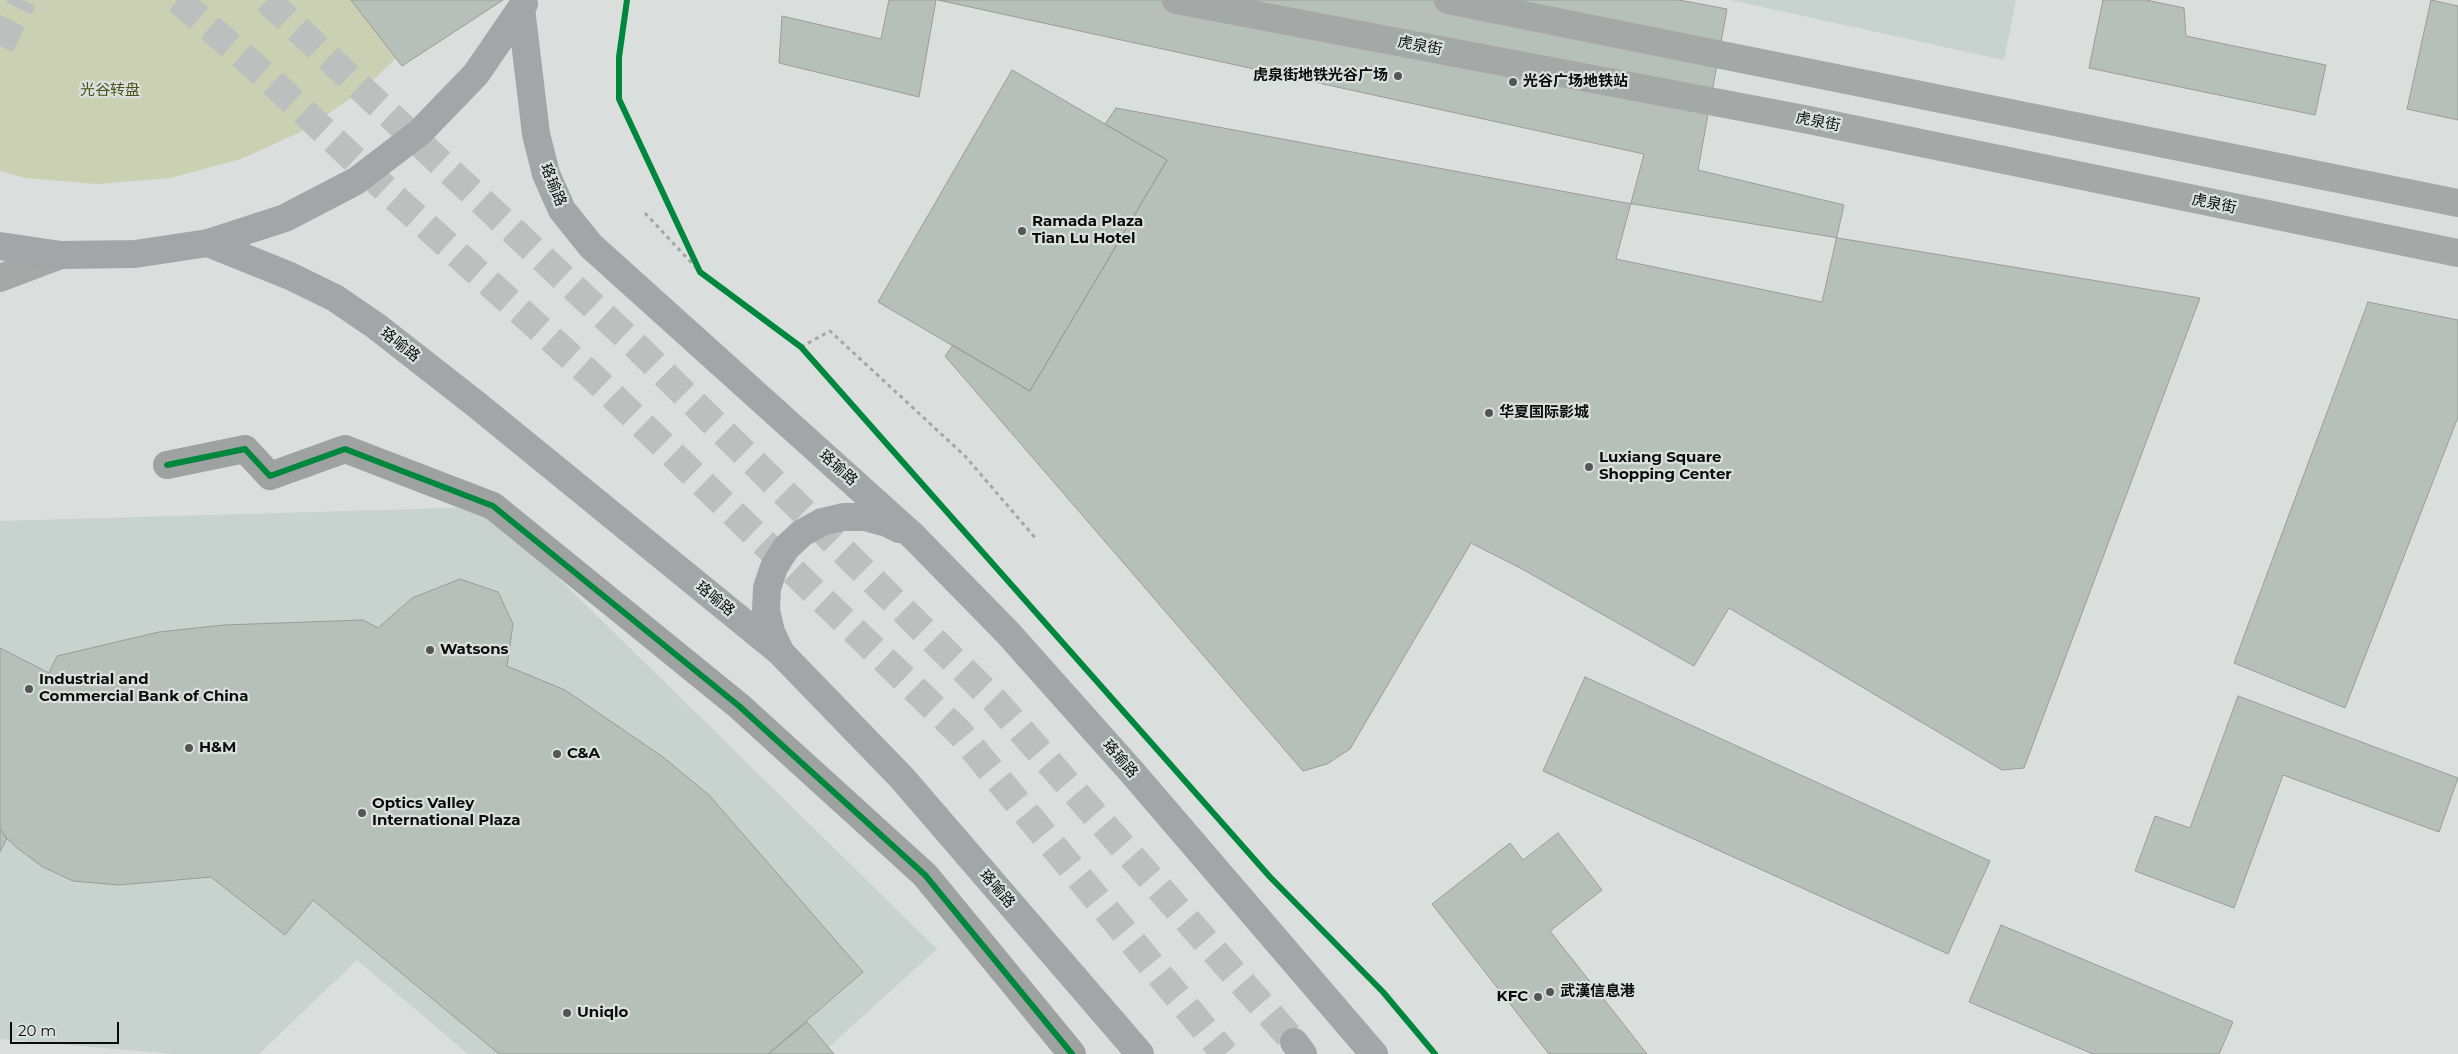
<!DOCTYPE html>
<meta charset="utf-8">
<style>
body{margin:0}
#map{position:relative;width:2458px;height:1054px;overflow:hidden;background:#dadfdd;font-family:Montserrat,sans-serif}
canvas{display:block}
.scale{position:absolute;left:10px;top:1022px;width:109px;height:22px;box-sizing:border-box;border:2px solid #0b0d0d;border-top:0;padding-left:6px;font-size:15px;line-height:18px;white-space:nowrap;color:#0b0d0d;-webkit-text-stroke:4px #d9e0de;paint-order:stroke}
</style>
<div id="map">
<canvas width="2458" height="1054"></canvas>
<div class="scale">20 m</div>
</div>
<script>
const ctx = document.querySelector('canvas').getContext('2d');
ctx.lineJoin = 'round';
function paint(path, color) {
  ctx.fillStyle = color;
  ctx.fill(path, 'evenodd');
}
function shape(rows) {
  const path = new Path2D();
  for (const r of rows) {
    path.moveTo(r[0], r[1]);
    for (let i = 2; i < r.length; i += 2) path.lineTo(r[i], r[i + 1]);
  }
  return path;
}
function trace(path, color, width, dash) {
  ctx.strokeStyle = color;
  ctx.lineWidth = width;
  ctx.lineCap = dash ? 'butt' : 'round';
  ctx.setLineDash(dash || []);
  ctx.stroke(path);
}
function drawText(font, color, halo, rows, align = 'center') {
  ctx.font = font + ' Montserrat,"Noto Sans SC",sans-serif';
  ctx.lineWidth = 4.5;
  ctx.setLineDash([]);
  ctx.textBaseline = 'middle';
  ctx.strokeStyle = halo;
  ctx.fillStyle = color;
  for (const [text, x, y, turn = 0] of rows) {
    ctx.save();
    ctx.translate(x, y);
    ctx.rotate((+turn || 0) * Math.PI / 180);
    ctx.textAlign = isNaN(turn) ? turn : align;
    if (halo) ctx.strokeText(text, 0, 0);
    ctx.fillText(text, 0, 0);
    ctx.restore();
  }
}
paint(shape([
 [1730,0,2016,0,2004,60],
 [486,507,937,949,821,1054,468,1054,357,960,259,1054,174,1054,0,1039,0,521]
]), '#c8d2cf');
paint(shape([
 [0,0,444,0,418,37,366,87,307,129,241,159,170,178,97,184,25,178,0,171]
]), '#cbd0b3');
const building = shape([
 [351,0,503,0,402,66,351,0],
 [889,0,936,0,919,97,779,63,782,16,881,39,889,0],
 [938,0,1679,0,1727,9,1698,170,1844,205,1822,302,1616,259,1644,154,938,0],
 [2103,0,2146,0,2184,8,2186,36,2326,65,2315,115,2089,68,2103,0],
 [2431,0,2458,6,2458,120,2407,109,2431,0],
 [1012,70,1167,160,1030,391,878,302,1012,70],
 [1116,108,1615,201,2200,298,2024,768,2002,770,1729,608,1694,666,1522,569,1471,543,1350,749,1327,764,1303,771,945,356,953,345,1030,391,1167,160,1105,124,1116,108],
 [2368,302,2458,320,2458,417,2345,708,2234,663,2368,302],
 [460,579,498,592,513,624,507,666,565,690,663,757,709,795,863,972,768,1054,499,1054,313,900,285,935,211,877,119,885,73,881,43,867,17,848,0,832,0,648,49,673,57,656,159,632,224,625,363,620,378,628,412,598,460,579],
 [1585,677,1990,861,1948,954,1543,771,1585,677],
 [2238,696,2458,778,2439,832,2283,775,2234,908,2135,871,2155,816,2190,828,2238,696],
 [0,829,7,838,0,852,0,829],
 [1558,833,1602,890,1550,931,1647,1054,1549,1054,1432,904,1510,843,1523,860,1558,833],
 [2001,925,2233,1022,2219,1054,2093,1054,1969,1002,2001,925],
 [807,1022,834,1054,768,1054,807,1022]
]);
paint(building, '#b6c0b8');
trace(building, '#999c9a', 1);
trace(shape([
 [0,46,23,0]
]), '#bbc0be', 28, [28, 14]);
trace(shape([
 [178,0,268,78,393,196,593,377,960,733,1225,1054],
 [267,0,635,345,996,702,1294,1042]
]), '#bbc0be', 28, [28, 14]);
trace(shape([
 [645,213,700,272],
 [801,347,830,331,965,456,1037,540]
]), '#a3a7a6', 3, [4, 4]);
trace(shape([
 [1176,0,1804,119,2458,253],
 [1448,0,2458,203],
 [0,278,61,255]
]), '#a4a8a6', 28);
trace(shape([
 [167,465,245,449,270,476,345,449,493,506,739,706,925,875,1072,1054]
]), '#9ea2a1', 28);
trace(shape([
 [521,8,536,134,546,174,562,210,591,246,913,536,1008,633,1131,771,1374,1054],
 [208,243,290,276,335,298,376,326,477,405,780,652,902,778,1140,1054],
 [0,246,61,255,135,254,208,243,285,218,356,181,420,132,476,74,524,4],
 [780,651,771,632,766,610,767,588,774,567,786,548,802,533,822,522,843,517,865,517,887,523,899,529],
 [1294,1042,1303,1054]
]), '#a3a6a6', 28);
trace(shape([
 [627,0,619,57,619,99,700,272,801,347,1270,877,1383,992,1435,1054],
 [167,465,245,449,270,476,345,449,493,506,739,706,925,875,1072,1054]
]), '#00873e', 6);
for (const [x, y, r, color] of [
 [1398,76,5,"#535656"],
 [1513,82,5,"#535656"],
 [1022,231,5,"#535656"],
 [1489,413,5,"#535656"],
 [1589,467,5,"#535656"],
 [430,650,5,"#535656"],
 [29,689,5,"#535656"],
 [189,748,5,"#535656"],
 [557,754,5,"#535656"],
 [362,813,5,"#535656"],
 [1550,992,5,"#535656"],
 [1538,997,5,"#535656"],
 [567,1013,5,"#535656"]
]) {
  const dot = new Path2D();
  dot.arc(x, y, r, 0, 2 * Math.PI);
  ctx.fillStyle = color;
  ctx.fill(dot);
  trace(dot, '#d9e0de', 2);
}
drawText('15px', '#0b0d0d', '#d9e0de', [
 ["虎泉街",1420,46,11],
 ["虎泉街",1818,122,11],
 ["珞瑜路",553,185,68],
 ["虎泉街",2214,204,12],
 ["珞喻路",400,345,38],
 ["珞瑜路",838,468,42],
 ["珞喻路",715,599,39],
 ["珞瑜路",1120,759,49],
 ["珞喻路",997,889,49]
]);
drawText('bold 15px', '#0b0d0d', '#d9e0de', [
 ["虎泉街地铁光谷广场",1388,76,"right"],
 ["光谷广场地铁站",1523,82],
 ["Ramada Plaza",1032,222],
 ["Tian Lu Hotel",1032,239],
 ["华夏国际影城",1499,413],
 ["Luxiang Square",1599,458],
 ["Shopping Center",1599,475],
 ["Watsons",440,650],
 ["Industrial and",39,680],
 ["Commercial Bank of China",39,697],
 ["H&M",199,748],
 ["C&A",567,754],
 ["Optics Valley",372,804],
 ["International Plaza",372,821],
 ["武漢信息港",1560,992],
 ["KFC",1528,997,"right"],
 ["Uniqlo",577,1013]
], 'left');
drawText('15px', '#4d5116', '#d9e0de', [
 ["光谷转盘",110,91]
]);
</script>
